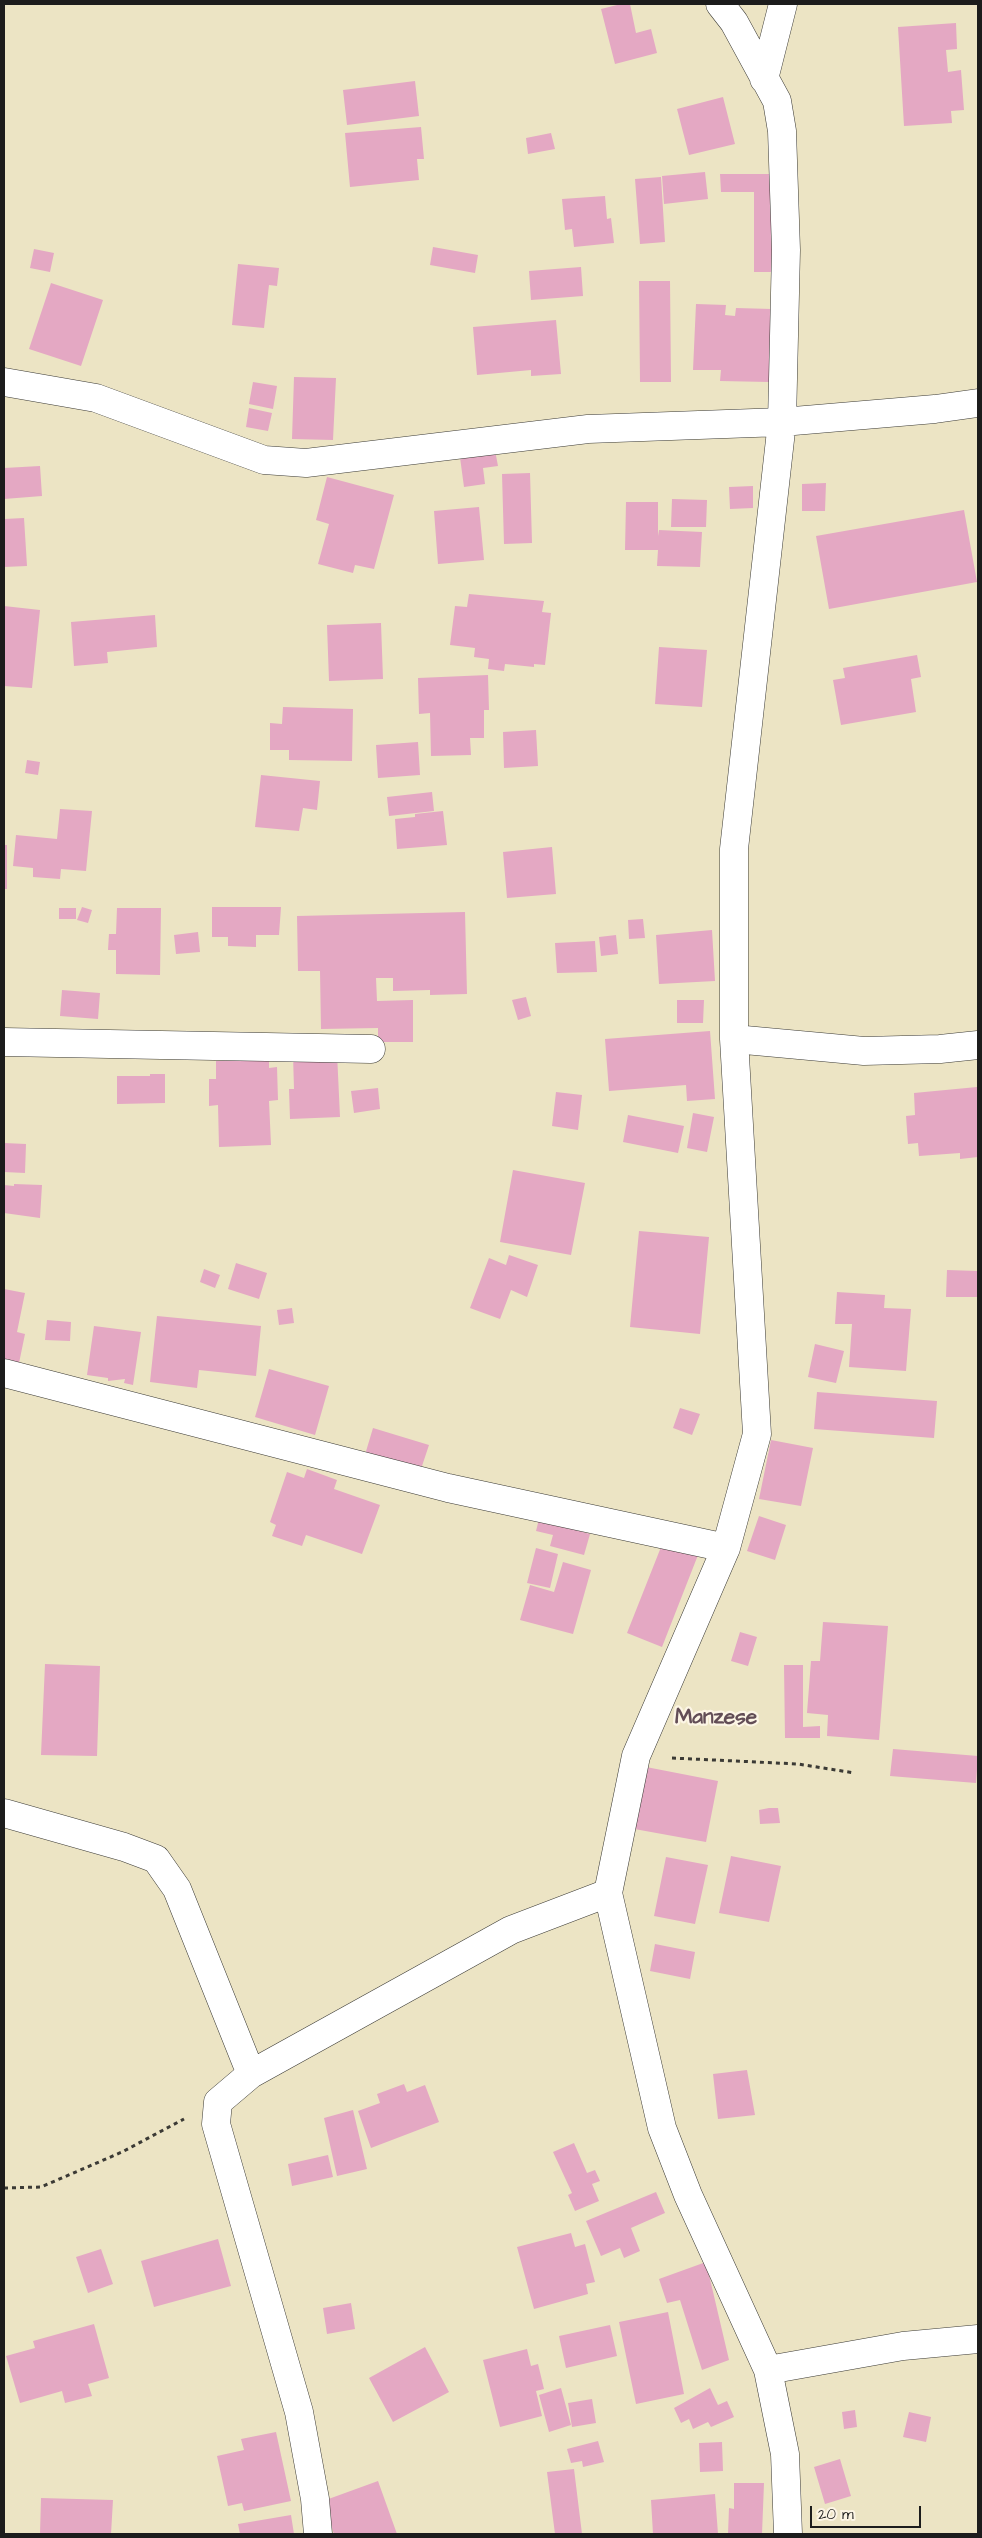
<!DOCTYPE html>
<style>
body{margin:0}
#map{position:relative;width:982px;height:2538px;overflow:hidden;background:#ece4c4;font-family:"Architects Daughter",sans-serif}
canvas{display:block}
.frame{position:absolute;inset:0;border:5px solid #1c1c1c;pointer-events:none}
.scale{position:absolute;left:810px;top:2506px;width:111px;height:22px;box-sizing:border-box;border:2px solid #1c1c1c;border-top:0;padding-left:6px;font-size:15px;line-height:18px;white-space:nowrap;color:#1c1c1c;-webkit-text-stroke:4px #fcf5e5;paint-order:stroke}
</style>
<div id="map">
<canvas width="982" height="2538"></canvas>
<div class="frame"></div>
<div class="scale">20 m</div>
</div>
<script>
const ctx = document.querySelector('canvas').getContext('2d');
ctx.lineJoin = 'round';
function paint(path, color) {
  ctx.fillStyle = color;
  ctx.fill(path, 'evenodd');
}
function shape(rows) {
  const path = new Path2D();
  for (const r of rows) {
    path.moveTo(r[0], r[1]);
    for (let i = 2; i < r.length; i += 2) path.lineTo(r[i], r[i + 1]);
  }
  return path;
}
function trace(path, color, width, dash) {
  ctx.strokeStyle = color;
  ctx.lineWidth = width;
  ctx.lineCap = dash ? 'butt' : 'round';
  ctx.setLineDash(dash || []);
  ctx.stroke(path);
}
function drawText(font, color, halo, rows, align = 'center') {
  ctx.font = font + ' "Architects Daughter",sans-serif';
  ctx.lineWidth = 4.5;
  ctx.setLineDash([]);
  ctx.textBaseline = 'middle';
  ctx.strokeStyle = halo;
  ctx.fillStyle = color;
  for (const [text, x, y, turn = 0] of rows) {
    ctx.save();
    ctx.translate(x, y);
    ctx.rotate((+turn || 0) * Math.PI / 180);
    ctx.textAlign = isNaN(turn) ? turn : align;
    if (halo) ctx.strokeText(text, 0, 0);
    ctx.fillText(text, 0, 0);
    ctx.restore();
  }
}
paint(shape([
 [621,4,630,4,636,33,651,29,657,53,615,64,601,9],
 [956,23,957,49,946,50,948,72,961,70,964,110,951,111,952,123,904,126,898,27],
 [415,81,419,116,347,125,343,90],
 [723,97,735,144,689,155,677,109],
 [421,127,424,159,417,159,419,180,350,187,345,133],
 [551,133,555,149,528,154,526,138],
 [705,172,708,199,664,204,662,176],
 [720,174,775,174,774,272,754,272,754,192,721,192],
 [661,177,665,242,640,244,635,179],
 [605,196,607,219,611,218,614,243,574,247,572,229,565,230,562,199],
 [433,247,478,255,475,273,430,265],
 [34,249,54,253,50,272,30,268],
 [238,264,279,268,277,286,269,285,264,328,232,325],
 [581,267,583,296,531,300,529,271],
 [639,281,670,281,671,382,640,382],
 [51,283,103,300,81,366,29,349],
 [696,304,726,305,725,315,735,316,736,308,772,309,769,382,720,381,721,370,693,370],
 [556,320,561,374,531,376,531,370,477,375,473,327],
 [294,377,336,378,333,440,292,439],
 [253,382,277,386,273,409,249,404],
 [249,408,272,413,268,431,246,427],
 [494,445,498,466,483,468,485,484,464,487,459,450],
 [40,466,42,496,4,499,4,468],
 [530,473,532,543,504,544,502,474],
 [327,477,394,495,374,569,355,565,353,573,318,564,329,524,316,520],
 [826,483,825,511,802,511,802,484],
 [753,486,753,508,730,509,729,487],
 [672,499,707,500,706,527,671,527],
 [626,502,658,502,658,536,659,530,702,532,700,567,657,566,658,550,625,550],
 [479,507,484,560,438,564,434,511],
 [964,510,977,582,829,609,816,536],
 [24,518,27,566,4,567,4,519],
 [469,594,544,601,542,612,551,613,545,665,534,664,534,667,505,664,504,671,488,669,489,659,474,657,475,648,450,645,455,606,467,607],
 [4,606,40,610,32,688,4,686],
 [155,615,157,647,107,652,108,663,74,666,71,622],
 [381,623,383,679,329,681,327,625],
 [659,647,707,650,702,707,655,704],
 [917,655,921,677,911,679,916,712,841,725,833,680,845,678,843,668],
 [488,675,489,710,484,710,484,738,470,738,471,755,431,756,430,713,419,714,418,678],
 [283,707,353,709,352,761,289,760,289,750,270,750,270,723,282,724],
 [536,730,538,766,504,768,503,732],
 [418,742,420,775,378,778,376,745],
 [27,760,40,762,38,775,25,773],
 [261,775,320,781,317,810,303,808,299,831,255,827],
 [432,792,434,811,389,816,387,797],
 [60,809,92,811,86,871,61,869,60,879,33,877,33,868,13,866,16,835,57,839],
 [443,811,447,845,397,849,395,819,415,817,415,814],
 [4,845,7,845,7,889,4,889],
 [552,847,556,894,507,898,503,852],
 [82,907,92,910,88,923,77,920],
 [212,907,281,907,279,935,256,935,256,947,228,946,228,937,212,937],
 [59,908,76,908,76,919,59,919],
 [117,908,161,908,160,975,116,974,116,950,108,950,109,934,116,934],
 [465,912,467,994,430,995,430,990,393,991,393,978,376,978,377,1001,413,1000,413,1042,378,1042,378,1028,321,1029,320,971,298,971,297,916],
 [643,919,645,938,629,939,628,920],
 [712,930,715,981,659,984,656,935],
 [198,932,200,952,176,954,174,935],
 [616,935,618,954,601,956,599,937],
 [595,941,597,972,557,973,555,943],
 [62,990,100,993,98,1019,60,1016],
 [526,997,531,1016,518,1020,512,1000],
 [677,1000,704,1000,703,1023,677,1023],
 [710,1031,715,1099,687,1101,686,1085,609,1091,605,1039],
 [337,1053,340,1117,290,1119,289,1089,294,1089,293,1055],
 [269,1059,269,1068,277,1067,278,1100,269,1101,271,1145,219,1147,218,1105,209,1106,209,1079,216,1079,216,1061],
 [150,1074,165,1074,165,1103,117,1104,117,1076,150,1076],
 [977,1087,978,1157,960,1159,960,1153,919,1156,918,1143,908,1144,906,1116,915,1115,914,1093],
 [378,1088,380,1109,354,1113,351,1091],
 [556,1092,582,1095,578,1130,552,1126],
 [693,1113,714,1117,707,1152,687,1148],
 [628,1115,684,1126,678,1153,623,1142],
 [4,1143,26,1144,25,1173,4,1172],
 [513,1170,585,1183,571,1255,500,1242],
 [14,1184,42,1185,40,1218,4,1213,4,1185,14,1186],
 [639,1231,709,1237,700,1334,630,1327],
 [509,1255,538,1265,527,1297,511,1290,500,1319,470,1308,489,1258,506,1265],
 [236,1263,267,1273,259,1299,228,1289],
 [204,1269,220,1275,215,1288,200,1282],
 [947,1270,978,1271,978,1297,946,1297],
 [4,1289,25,1293,17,1332,25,1334,18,1368,4,1365],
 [837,1292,885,1295,884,1308,911,1309,906,1371,849,1367,852,1324,835,1324],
 [292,1308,294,1323,279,1325,277,1310],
 [157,1316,261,1326,256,1376,199,1370,197,1388,150,1382],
 [47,1320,71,1322,70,1341,45,1340],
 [94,1326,141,1332,133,1385,124,1383,125,1379,108,1381,108,1378,87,1375],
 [815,1344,844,1351,836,1383,808,1377],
 [269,1369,329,1386,315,1435,255,1417],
 [817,1392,937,1401,934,1438,814,1429],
 [680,1408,700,1414,692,1435,673,1428],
 [373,1428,429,1445,419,1475,364,1458],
 [771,1440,813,1448,801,1506,759,1499],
 [307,1469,337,1480,334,1489,380,1505,362,1554,306,1535,302,1546,272,1536,276,1525,270,1522,287,1472,304,1478],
 [759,1516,786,1525,775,1560,747,1551],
 [539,1519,590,1534,584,1555,550,1546,553,1535,536,1531],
 [663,1542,698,1555,662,1647,627,1633],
 [536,1548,558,1554,550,1588,527,1583],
 [563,1562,591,1570,573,1634,520,1620,530,1585,554,1592],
 [823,1622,888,1626,879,1740,827,1736,828,1715,807,1713,811,1661,820,1661],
 [740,1632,757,1637,748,1666,731,1661],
 [45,1664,100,1666,97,1756,41,1755],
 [784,1665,803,1665,803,1727,820,1726,820,1738,785,1738],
 [893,1749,978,1756,976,1783,890,1776],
 [641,1766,718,1781,706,1842,629,1828],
 [769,1808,778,1808,780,1823,760,1824,759,1810],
 [731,1856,781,1866,769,1922,719,1913],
 [666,1857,708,1865,695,1924,654,1916],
 [655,1944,695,1952,690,1979,650,1971],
 [747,2070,755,2115,718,2119,713,2074],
 [404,2084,407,2092,425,2085,439,2122,371,2148,358,2111,380,2103,377,2094],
 [353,2110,367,2169,337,2176,324,2118],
 [574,2143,587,2173,595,2170,600,2181,592,2184,599,2201,575,2211,568,2195,572,2193,553,2152],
 [328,2155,333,2177,292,2186,288,2164],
 [656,2192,665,2213,631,2228,640,2251,624,2258,620,2248,601,2256,586,2221],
 [571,2233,575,2247,585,2244,595,2282,586,2284,588,2294,534,2309,517,2247],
 [218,2239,231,2286,154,2307,141,2261],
 [101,2249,113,2284,88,2293,76,2257],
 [706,2262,729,2360,702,2370,680,2300,667,2303,659,2279],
 [351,2303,355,2329,327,2334,323,2308],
 [668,2312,684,2394,636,2404,619,2322],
 [94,2324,109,2378,88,2384,92,2396,65,2403,62,2391,20,2403,6,2356,35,2348,33,2341],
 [610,2325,617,2356,566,2368,559,2336],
 [425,2347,449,2392,393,2422,369,2378],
 [527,2349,531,2366,538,2364,544,2389,536,2391,542,2416,500,2427,483,2360],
 [561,2388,571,2425,549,2432,539,2395],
 [710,2388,718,2405,727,2401,734,2417,711,2427,708,2422,693,2429,689,2419,681,2423,674,2408],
 [592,2399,596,2423,572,2427,568,2403],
 [855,2410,857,2427,844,2429,842,2412],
 [909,2412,931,2417,926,2442,903,2437],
 [276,2432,291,2501,244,2511,242,2503,228,2506,217,2456,244,2450,241,2439],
 [598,2441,604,2462,583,2467,582,2461,571,2463,567,2449],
 [722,2442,723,2471,700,2472,699,2443],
 [840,2459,851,2496,825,2504,814,2467],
 [574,2469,582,2534,555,2534,547,2472],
 [378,2481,397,2534,334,2534,323,2501],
 [734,2483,764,2483,762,2534,728,2534,729,2508,734,2509],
 [715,2494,718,2534,653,2534,651,2500],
 [41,2498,113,2500,111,2534,40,2534],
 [291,2515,294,2534,240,2534,238,2524]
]), '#e4a8c3');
const street = shape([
 [720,4,734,22,777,101,782,131,786,250,782,422,734,849,734,1039,757,1434,726,1548,636,1756,608,1893,662,2128,688,2195,768,2370,785,2454,788,2534],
 [764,79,783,4],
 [4,382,96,398,264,460,306,463,588,429,782,422,935,409,978,403],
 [734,1039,864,1051,940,1049,978,1045],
 [4,1042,371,1049],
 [4,1373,448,1488,726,1548],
 [4,1813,124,1847,156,1859,177,1889,251,2074],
 [768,2370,903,2346,978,2339],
 [318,2534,315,2499,299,2412,216,2124,218,2102,251,2074,511,1930,608,1893]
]);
trace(street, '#3b3a35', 29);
trace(shape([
 [672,1758,798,1764,855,1773],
 [4,2188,41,2187,122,2152,184,2119]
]), '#3b3a35', 3, [4, 4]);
trace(street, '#fff', 28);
drawText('bold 21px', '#624d56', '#fcf5e5', [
 ["Manzese",716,1719]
]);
</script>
